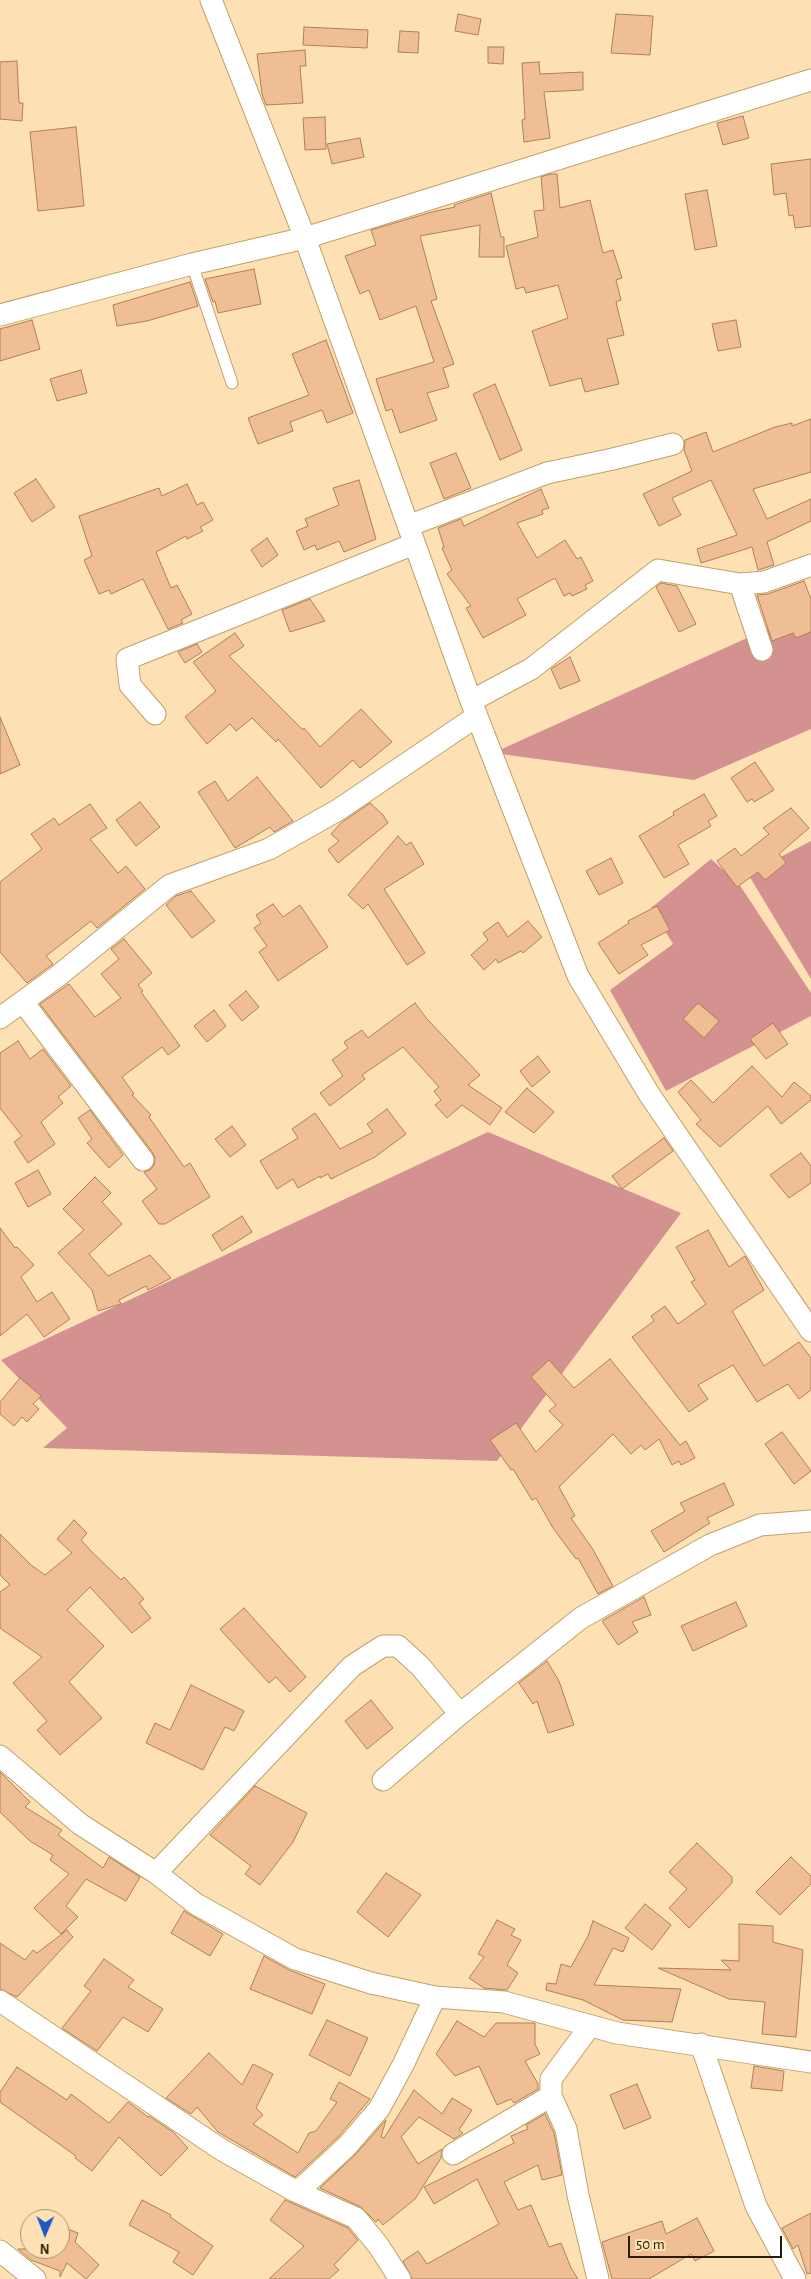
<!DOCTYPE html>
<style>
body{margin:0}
#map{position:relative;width:811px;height:2279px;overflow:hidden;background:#fde1b4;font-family:"Alegreya Sans",sans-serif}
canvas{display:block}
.north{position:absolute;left:20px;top:2209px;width:50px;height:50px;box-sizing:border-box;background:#fde1b4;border:1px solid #a8936e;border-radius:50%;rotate:181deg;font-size:14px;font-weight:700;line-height:20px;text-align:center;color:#291d05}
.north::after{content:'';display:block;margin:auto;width:18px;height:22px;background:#1c5bc7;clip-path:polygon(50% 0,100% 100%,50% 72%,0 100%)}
.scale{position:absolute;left:628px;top:2236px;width:154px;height:22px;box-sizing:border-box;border:2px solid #291d05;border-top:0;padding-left:6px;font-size:15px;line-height:18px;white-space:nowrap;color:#291d05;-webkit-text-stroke:4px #fde1b4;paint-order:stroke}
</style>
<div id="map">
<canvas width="811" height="2279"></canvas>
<div class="north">N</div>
<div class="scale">50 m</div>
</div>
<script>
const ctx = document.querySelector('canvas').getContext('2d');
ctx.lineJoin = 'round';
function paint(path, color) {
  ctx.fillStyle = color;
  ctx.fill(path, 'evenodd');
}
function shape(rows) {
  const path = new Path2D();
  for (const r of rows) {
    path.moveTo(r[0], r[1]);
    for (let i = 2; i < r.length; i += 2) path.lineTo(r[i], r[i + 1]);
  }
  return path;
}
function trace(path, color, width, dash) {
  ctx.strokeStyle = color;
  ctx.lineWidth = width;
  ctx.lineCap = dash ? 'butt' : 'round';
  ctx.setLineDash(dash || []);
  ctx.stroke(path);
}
paint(shape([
 [811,609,811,729,694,780,493,753],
 [811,841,811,979,748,874],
 [711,859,739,884,811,993,811,1016,666,1091,610,990,673,944,651,908],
 [488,1132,681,1213,497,1461,43,1448,67,1428,1,1360]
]), '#d39190');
const building = shape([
 [458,14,481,19,478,35,455,31,458,14],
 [616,14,653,16,650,55,611,53,616,14],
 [304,27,368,30,367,48,303,45,304,27],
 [400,31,419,32,418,53,398,52,400,31],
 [488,47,504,47,503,64,488,63,488,47],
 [305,50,306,66,300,66,303,103,266,105,262,94,257,54,305,50],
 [17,61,19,103,23,103,22,121,0,119,0,62,17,61],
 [539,62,540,74,583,72,583,90,544,92,550,138,524,142,522,120,525,119,522,63,539,62],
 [743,116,749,138,723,145,717,123,743,116],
 [325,117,326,149,305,150,303,118,325,117],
 [76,127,84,206,38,211,30,132,76,127],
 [360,138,364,157,332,164,327,144,360,138],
 [811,159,811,226,795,228,793,215,789,216,786,193,774,195,771,164,811,159],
 [550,174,557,174,560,208,590,200,603,253,613,250,622,278,616,280,621,300,616,302,624,335,607,339,619,384,585,392,581,378,550,386,532,331,568,318,558,285,526,293,524,287,516,289,506,246,538,237,534,211,544,210,541,177,550,174],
 [707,190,717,246,695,250,685,194,707,190],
 [491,193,501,237,504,237,504,257,479,257,480,225,420,236,437,299,431,301,454,364,443,368,449,387,427,393,437,420,400,433,392,409,386,411,376,379,434,362,416,306,380,320,369,290,360,294,345,256,376,245,371,230,432,212,455,207,454,205,491,193],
 [254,269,261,304,218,313,215,301,213,302,205,279,254,269],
 [190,282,198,306,147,321,117,326,113,305,190,282],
 [32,320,40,349,0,361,0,329,32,320],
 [736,320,741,347,718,351,712,324,736,320],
 [326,340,353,413,327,423,322,410,290,422,293,431,258,444,248,418,309,395,292,354,326,340],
 [81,370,87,393,57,401,50,379,81,370],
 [495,384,522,450,500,460,473,394,495,384],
 [811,419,811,472,753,489,767,519,811,499,811,521,767,542,774,565,758,570,752,547,701,563,697,549,737,535,711,480,672,498,681,515,659,526,643,494,692,471,684,450,685,440,706,432,713,452,775,427,792,423,792,426,811,419],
 [456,453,471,488,444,499,430,463,456,453],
 [36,479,55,507,32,522,14,493,36,479],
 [359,480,376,539,344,552,339,541,317,550,315,545,304,550,296,531,308,526,305,519,339,505,333,488,359,480],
 [187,484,197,505,203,502,213,520,200,527,203,531,187,539,186,536,156,552,171,588,177,585,192,614,181,620,183,623,168,629,143,579,111,594,109,590,99,594,84,560,92,556,79,516,159,488,162,496,187,484],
 [541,489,549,508,542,510,543,514,517,523,537,558,565,540,577,559,581,557,593,581,585,585,587,589,572,596,570,593,564,596,555,578,517,599,526,615,483,638,466,608,471,606,447,574,452,570,442,548,444,547,438,528,461,519,464,526,541,489],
 [267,538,278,555,262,567,251,550,267,538],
 [804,581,811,599,811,632,796,638,793,633,772,641,757,595,768,594,804,581],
 [661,583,677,586,696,624,679,632,656,587,661,583],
 [310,599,325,621,290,632,282,610,310,599],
 [235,633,244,646,229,656,303,730,304,728,320,747,361,709,392,742,360,768,353,760,321,788,278,739,276,742,252,718,236,731,230,724,207,744,185,717,216,691,193,662,235,633],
 [197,644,202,652,185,663,178,652,197,644],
 [570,657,580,681,560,689,551,669,570,657],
 [0,717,20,765,0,774,0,717],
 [755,762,774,790,754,802,752,799,747,802,731,778,755,762],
 [257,777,293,821,274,832,270,827,235,848,198,792,215,781,228,801,257,777],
 [704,794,717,816,708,821,711,826,678,845,689,864,664,878,639,836,674,815,673,812,704,794],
 [140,802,160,827,136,846,116,820,140,802],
 [370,803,383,815,388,823,338,863,328,850,339,841,331,834,341,823,370,803],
 [90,804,107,828,90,839,118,873,126,866,145,889,97,928,91,921,46,956,53,964,27,983,0,952,0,882,42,849,31,834,54,818,59,825,90,804],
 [791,808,809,828,779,854,786,863,765,880,758,872,737,887,717,861,735,848,741,856,769,834,763,828,791,808],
 [398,836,406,845,411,842,424,864,384,889,425,953,407,965,368,904,363,909,348,895,398,836],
 [611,858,623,883,599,895,586,871,611,858],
 [191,891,215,921,192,938,166,905,176,896,191,891],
 [273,904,283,917,300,905,328,947,278,981,259,952,267,946,254,928,261,923,256,915,273,904],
 [657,906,670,930,641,945,648,955,619,974,598,943,629,923,628,921,657,906],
 [528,921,542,937,523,953,521,951,498,963,496,959,484,970,471,955,488,940,483,933,498,922,508,937,528,921],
 [124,939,152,973,138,985,143,991,141,992,180,1046,168,1055,162,1047,122,1077,134,1094,132,1095,151,1115,149,1117,184,1167,190,1163,210,1197,165,1224,159,1224,142,1201,157,1189,144,1172,150,1170,154,1165,155,1159,153,1153,40,1004,69,984,95,1017,121,998,101,974,119,959,111,949,124,939],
 [246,991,259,1007,242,1021,229,1005,246,991],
 [415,1003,427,1019,480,1075,468,1085,502,1108,490,1125,462,1105,447,1118,435,1105,441,1100,434,1091,439,1087,403,1047,362,1075,365,1079,330,1106,320,1093,343,1076,332,1060,348,1048,344,1042,362,1030,368,1038,415,1003],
 [698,1003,719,1021,704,1038,683,1019,698,1003],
 [214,1010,226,1026,207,1042,194,1026,214,1010],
 [773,1023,788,1044,766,1059,750,1039,773,1023],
 [18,1041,30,1059,43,1049,71,1086,58,1097,63,1103,41,1122,55,1144,28,1163,14,1142,22,1136,0,1108,0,1053,18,1041],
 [538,1056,550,1072,532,1087,520,1071,538,1056],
 [752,1066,782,1097,794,1082,811,1096,811,1100,781,1124,768,1106,720,1147,696,1124,701,1120,678,1092,691,1080,713,1103,752,1066],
 [527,1088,554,1112,534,1133,505,1112,527,1088],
 [387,1109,406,1134,375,1157,331,1179,328,1174,320,1178,320,1176,298,1188,293,1179,277,1189,260,1161,298,1138,292,1129,315,1113,340,1149,373,1132,367,1124,387,1109],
 [90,1110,123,1155,109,1168,87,1143,92,1139,78,1118,90,1110],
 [232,1126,246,1145,230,1157,215,1139,232,1126],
 [664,1138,673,1151,622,1189,612,1176,664,1138],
 [801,1153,811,1166,811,1183,789,1198,770,1175,801,1153],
 [38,1170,51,1194,28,1207,15,1183,38,1170],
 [95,1177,111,1193,102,1202,122,1224,89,1254,108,1276,150,1255,171,1278,148,1290,146,1286,119,1300,121,1304,98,1311,92,1290,58,1253,84,1230,63,1209,95,1177],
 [242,1216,252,1232,222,1251,212,1235,242,1216],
 [0,1228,15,1248,17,1247,34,1265,21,1277,37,1302,52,1292,70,1319,44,1337,27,1314,0,1336,0,1228],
 [708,1230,729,1267,745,1256,764,1290,732,1311,764,1366,799,1342,811,1358,811,1390,799,1399,788,1384,757,1402,733,1365,698,1385,708,1399,689,1412,632,1337,654,1321,651,1316,665,1306,678,1324,706,1304,691,1282,695,1280,676,1247,708,1230],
 [610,1359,680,1445,686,1441,695,1458,681,1465,679,1461,672,1465,659,1439,645,1450,641,1445,631,1454,613,1434,559,1487,575,1516,571,1518,592,1548,613,1586,598,1594,578,1558,576,1559,553,1528,536,1498,532,1500,513,1469,511,1470,490,1440,516,1423,536,1452,563,1425,549,1411,556,1405,531,1377,549,1360,574,1388,610,1359],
 [20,1378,41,1396,33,1404,39,1409,27,1422,22,1417,14,1426,0,1414,0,1402,20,1378],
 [782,1432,811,1471,794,1484,765,1444,782,1432],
 [724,1483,734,1505,707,1518,710,1523,664,1552,651,1531,685,1511,680,1503,724,1483],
 [74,1520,87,1533,81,1540,92,1552,121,1580,124,1577,144,1599,139,1603,151,1618,132,1633,90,1587,67,1610,104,1646,69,1682,102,1718,60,1755,37,1730,47,1721,13,1683,42,1657,0,1628,0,1592,10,1585,0,1575,0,1534,31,1565,45,1575,72,1553,57,1539,74,1520],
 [644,1597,651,1615,632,1622,638,1632,618,1645,602,1621,644,1597],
 [736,1602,747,1626,693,1651,681,1626,736,1602],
 [244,1608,306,1677,290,1692,276,1677,269,1683,220,1629,244,1608],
 [547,1661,559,1681,574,1725,548,1733,537,1701,533,1704,519,1683,547,1661],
 [191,1685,244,1711,234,1731,225,1727,203,1770,146,1743,155,1723,170,1730,191,1685],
 [371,1700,393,1728,367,1749,345,1721,371,1700],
 [0,1772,30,1802,25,1807,62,1830,58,1835,103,1868,109,1857,140,1877,126,1901,86,1879,66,1906,78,1917,61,1934,34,1908,69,1874,50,1860,53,1855,30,1841,0,1812,0,1772],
 [255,1786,307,1813,293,1842,260,1885,245,1874,251,1866,210,1835,255,1786],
 [697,1843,732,1877,732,1883,689,1928,669,1908,687,1889,669,1872,697,1843],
 [791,1857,811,1876,811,1884,780,1915,756,1892,791,1857],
 [386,1873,421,1895,388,1937,357,1912,386,1873],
 [645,1904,671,1925,652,1950,625,1928,645,1904],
 [184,1911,223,1934,210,1956,171,1933,184,1911],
 [497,1920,515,1929,511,1935,521,1940,507,1965,518,1973,507,1990,484,1988,469,1978,484,1957,478,1954,497,1920],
 [593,1921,629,1938,623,1952,613,1948,594,1985,681,1989,672,2022,623,2020,583,2000,546,1990,547,1983,556,1984,561,1964,571,1967,588,1936,593,1921],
 [739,1924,773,1926,773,1942,803,1950,796,2037,762,2034,765,2002,729,1999,658,1968,731,1970,721,1960,739,1961,739,1924],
 [67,1930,73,1937,17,1997,0,1989,0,1943,25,1960,33,1950,37,1953,67,1930],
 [264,1956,289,1970,325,1984,312,2014,250,1989,264,1956],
 [104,1959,134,1980,128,1987,163,2009,148,2032,123,2017,97,2051,62,2028,91,1991,84,1986,104,1959],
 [327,2020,368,2038,350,2076,309,2055,327,2020],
 [457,2021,484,2037,496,2023,535,2023,535,2044,540,2054,525,2061,538,2084,538,2089,514,2103,511,2099,497,2105,479,2066,455,2076,436,2054,457,2021],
 [209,2053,242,2085,253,2064,273,2074,256,2108,263,2115,253,2124,298,2153,309,2133,316,2131,337,2102,330,2099,339,2082,370,2099,338,2137,295,2177,218,2132,197,2107,191,2114,166,2098,209,2053],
 [754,2066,784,2071,782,2091,751,2088,754,2066],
 [17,2067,67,2100,71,2094,109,2123,128,2102,148,2117,149,2116,173,2132,188,2148,161,2176,119,2137,92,2171,75,2158,76,2156,0,2102,0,2092,17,2067],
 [637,2084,651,2118,624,2129,610,2095,637,2084],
 [414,2090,442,2114,452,2098,472,2110,459,2130,463,2133,454,2139,419,2117,401,2137,418,2164,442,2149,441,2158,415,2199,383,2225,378,2219,376,2222,361,2207,320,2188,356,2154,386,2120,381,2137,384,2138,414,2090],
 [545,2114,554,2133,562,2175,542,2180,538,2165,504,2182,518,2210,531,2205,549,2247,561,2243,571,2268,578,2279,412,2279,403,2261,418,2251,427,2264,499,2224,477,2179,434,2204,424,2187,514,2143,511,2136,528,2129,526,2125,545,2114],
 [142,2200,171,2215,170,2217,213,2246,193,2275,173,2262,179,2252,129,2225,142,2200],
 [285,2200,348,2228,358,2240,334,2265,339,2270,329,2279,269,2279,304,2246,270,2220,285,2200],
 [811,2213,811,2273,807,2274,798,2245,793,2249,782,2228,811,2213],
 [697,2218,714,2251,695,2261,691,2254,649,2279,612,2279,602,2242,662,2221,666,2234,697,2218],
 [60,2226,78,2233,75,2242,99,2265,86,2279,67,2263,60,2277,60,2271,31,2260,18,2249,60,2249,60,2226]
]);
paint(building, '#f0be94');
trace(building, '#b07f56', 1);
const lane = shape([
 [192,264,232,383]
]);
const street = shape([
 [211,0,305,238,811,80],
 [0,315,192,264,305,238,471,701,578,976,649,1094,811,1331],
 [408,526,547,473,613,459,673,444],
 [740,584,762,650],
 [471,701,531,669,658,570,740,584,764,582,811,565],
 [155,714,130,685,127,659,414,544],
 [23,1002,143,1160],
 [0,1018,58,976,170,885,269,849,338,810,477,716],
 [0,1756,80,1824,156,1873,196,1904,295,1959,371,1983,435,1997,504,2002,617,2033,811,2062],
 [383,1780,460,1714,581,1618,710,1545,760,1525,811,1521],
 [156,1873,352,1666,383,1646,398,1646,420,1666,460,1714],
 [0,2001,222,2150,295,2191],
 [590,2026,551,2079,551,2096,566,2129,578,2195,598,2279],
 [701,2044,756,2206,795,2279],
 [453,2154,551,2096],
 [0,2251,35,2279],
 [400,2279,378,2245,356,2218,295,2191,304,2186,347,2146,379,2109,403,2065,435,1997]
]);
trace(lane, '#c1a169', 13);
trace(street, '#c1a169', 23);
trace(lane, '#fff', 11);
trace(street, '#fff', 21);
</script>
